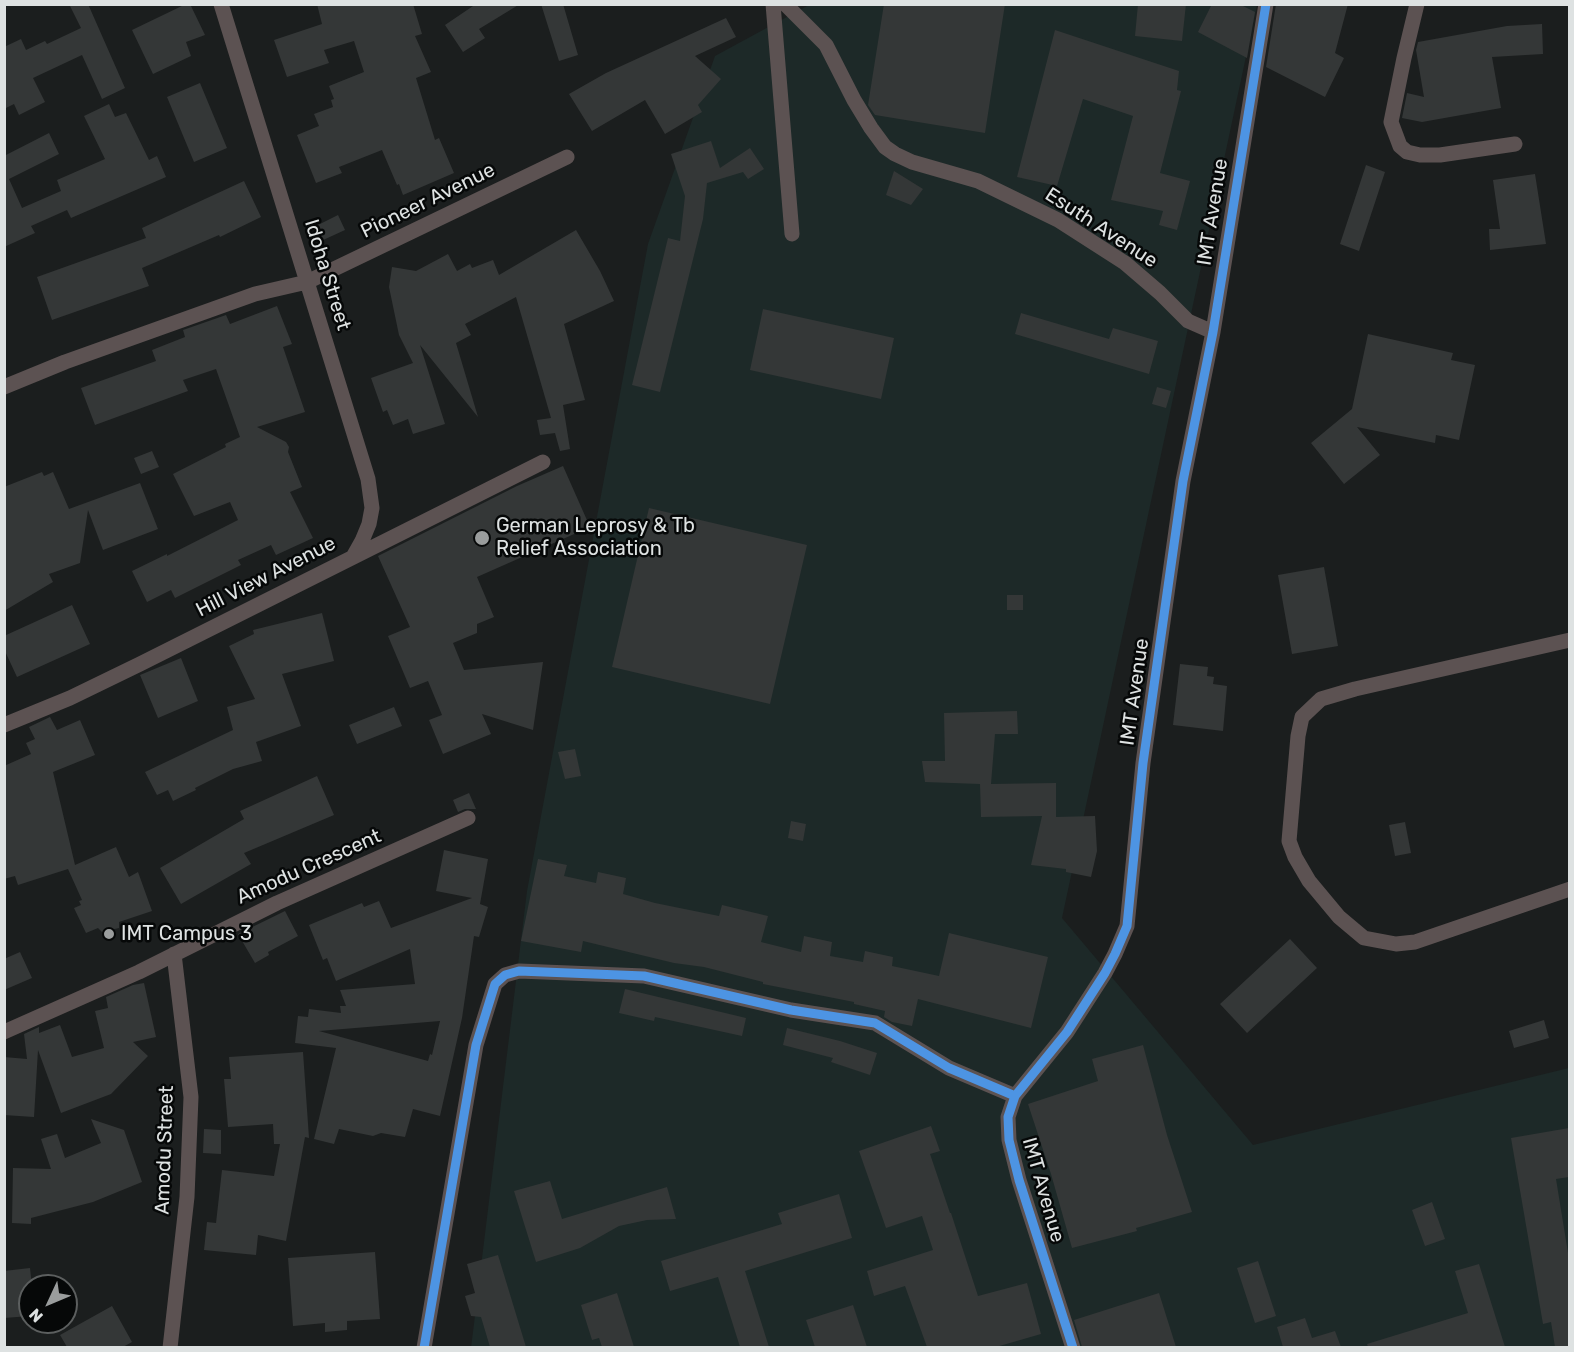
<!DOCTYPE html>
<style>
body{margin:0}
#map{position:relative;width:1574px;height:1352px;overflow:hidden;background:#1b1e1e;font-family:Rubik,sans-serif}
canvas{display:block}
.frame{position:absolute;inset:0;border:6px solid #dee2e2;pointer-events:none}
.north{position:absolute;left:18px;top:1274px;width:60px;height:60px;box-sizing:border-box;background:#060808;border:2px solid #5c5f5f;border-radius:50%;rotate:226deg;font-size:16px;font-weight:700;line-height:24px;text-align:center;color:#dee2e2}
.north::after{content:'';display:block;margin:auto;width:21px;height:27px;background:#9a9d9d;clip-path:polygon(50% 0,100% 100%,50% 72%,0 100%)}
</style>
<div id="map">
<canvas width="1574" height="1352"></canvas>
<div class="frame"></div>
<div class="north">N</div>
</div>
<script>
const ctx = document.querySelector('canvas').getContext('2d');
ctx.lineJoin = 'round';
function paint(path, color) {
  ctx.fillStyle = color;
  ctx.fill(path, 'evenodd');
}
function shape(rows) {
  const path = new Path2D();
  for (const r of rows) {
    path.moveTo(r[0], r[1]);
    for (let i = 2; i < r.length; i += 2) path.lineTo(r[i], r[i + 1]);
  }
  return path;
}
function trace(path, color, width, dash) {
  ctx.strokeStyle = color;
  ctx.lineWidth = width;
  ctx.lineCap = dash ? 'butt' : 'round';
  ctx.setLineDash(dash || []);
  ctx.stroke(path);
}
function drawText(font, color, halo, rows, align = 'center') {
  ctx.font = font + ' Rubik,sans-serif';
  ctx.lineWidth = 5;
  ctx.setLineDash([]);
  ctx.textBaseline = 'middle';
  ctx.strokeStyle = halo;
  ctx.fillStyle = color;
  for (const [text, x, y, turn = 0] of rows) {
    ctx.save();
    ctx.translate(x, y);
    ctx.rotate((+turn || 0) * Math.PI / 180);
    ctx.textAlign = isNaN(turn) ? turn : align;
    if (halo) ctx.strokeText(text, 0, 0);
    ctx.fillText(text, 0, 0);
    ctx.restore();
  }
}
paint(shape([
 [809,5,1257,5,1062,918,1253,1145,1569,1068,1569,1347,471,1348,527,891,648,244,715,56]
]), '#1d2928');
paint(shape([
 [69,4,88,4,125,88,102,99,82,55,33,78,45,102,19,115,14,104,4,109,4,47,21,39,26,50,45,41,47,44,81,28],
 [186,4,190,4,205,35,186,42,191,56,153,74,132,30],
 [317,4,413,4,422,34,415,36,431,72,416,78,435,140,439,138,454,173,403,195,399,184,397,185,382,150,339,167,342,173,316,183,297,135,319,126,314,114,333,107,331,100,334,99,329,86,364,72,354,41,324,50,329,63,287,77,274,40,322,24],
 [476,4,520,4,479,29,485,38,463,52,445,25],
 [541,4,563,4,578,55,559,61],
 [884,4,1005,4,985,133,875,115,868,105],
 [1138,4,1186,4,1182,41,1135,36],
 [1212,4,1239,4,1255,12,1247,58,1198,32],
 [1276,4,1348,4,1335,53,1344,58,1325,97,1266,67],
 [726,18,736,37,695,56,721,79,698,105,702,112,665,134,645,100,592,131,569,94,606,73],
 [1542,24,1543,54,1492,57,1501,108,1422,122,1402,118,1407,93,1424,97,1416,50,1418,42,1507,26],
 [1055,30,1179,71,1177,90,1181,91,1160,173,1190,181,1177,230,1159,225,1163,211,1111,200,1133,116,1083,99,1057,186,1017,177],
 [200,83,227,148,194,162,167,97],
 [109,104,115,117,126,113,149,160,157,156,166,177,71,218,67,210,31,226,35,233,4,247,4,156,49,133,59,154,9,179,22,208,61,191,57,180,105,159,84,116],
 [711,141,720,168,750,148,764,169,748,179,743,172,707,183,703,219,660,392,632,385,668,238,680,241,685,196,671,154],
 [1366,165,1385,172,1359,251,1340,244],
 [894,171,923,189,911,205,886,195],
 [1535,174,1546,244,1490,250,1489,229,1500,229,1493,180],
 [244,181,261,217,220,237,219,235,142,268,149,286,52,320,37,277,146,238,142,228],
 [338,215,345,230,321,241,314,227],
 [576,230,600,271,614,301,564,324,585,400,563,405,570,449,560,451,555,433,540,435,537,420,551,418,516,297,465,324,471,335,456,343,478,417,420,345,445,424,413,434,408,419,393,425,387,410,383,412,371,378,413,363,399,335,389,287,392,267,416,271,448,254,457,271,470,264,472,268,493,260,499,275],
 [277,306,292,344,283,347,305,412,257,427,286,442,289,447,288,452,302,487,290,492,313,538,276,555,271,545,238,560,241,565,175,598,171,590,147,602,132,571,167,554,167,556,238,520,230,502,194,516,173,474,226,447,225,444,240,437,216,369,183,380,188,391,95,425,81,388,156,361,152,350,185,337,183,330,226,315,230,324],
 [763,309,894,338,881,399,750,370],
 [1021,313,1109,339,1113,328,1158,341,1149,374,1015,334],
 [1368,334,1453,353,1451,360,1475,365,1459,440,1436,435,1435,443,1357,427,1380,455,1344,484,1311,443,1352,409],
 [1157,387,1171,391,1166,408,1152,404],
 [152,451,159,467,141,474,134,458],
 [563,466,590,527,477,577,494,617,477,624,477,633,453,643,464,670,543,662,533,730,482,714,491,734,443,754,429,720,442,715,428,681,410,688,388,636,410,627,378,556,517,486],
 [42,472,44,476,53,472,69,509,140,483,158,529,103,550,88,510,80,563,49,574,53,582,4,611,4,487],
 [649,508,807,545,770,704,612,667],
 [1324,567,1338,646,1292,654,1278,575],
 [1007,595,1023,595,1023,610,1007,610],
 [72,605,90,644,17,677,4,649,4,636],
 [322,613,334,661,282,674,301,726,256,742,262,761,233,769,195,788,196,790,173,801,168,790,157,795,145,772,233,730,227,707,255,699,229,646,254,634,253,630],
 [181,658,198,701,158,718,140,675],
 [1180,664,1208,667,1207,676,1214,677,1213,684,1227,686,1223,731,1173,725],
 [394,707,402,726,357,744,349,725],
 [1017,711,1018,734,995,734,991,784,1056,783,1056,817,1095,816,1097,851,1091,877,1066,872,1066,869,1031,865,1042,816,981,817,980,784,925,782,922,761,945,761,944,713],
 [50,717,57,730,80,720,95,755,53,772,75,865,116,847,129,877,138,872,152,911,119,922,119,928,102,932,98,928,86,933,74,908,81,905,79,901,82,900,68,869,18,885,15,876,4,879,4,766,31,754,26,743,35,739,29,727],
 [575,749,581,776,565,779,558,752],
 [317,776,334,815,244,853,251,864,181,904,160,868,244,819,240,811],
 [469,793,476,809,465,809,458,812,453,800],
 [791,821,806,824,803,841,788,838],
 [1405,822,1411,853,1395,856,1389,825],
 [444,850,488,859,480,904,488,907,479,937,474,936,462,1018,440,1116,413,1109,405,1137,381,1133,373,1136,339,1129,334,1144,314,1139,336,1048,295,1043,298,1016,308,1017,309,1009,341,1013,340,1006,346,1006,340,990,415,984,410,949,336,981,327,958,323,960,309,925,362,903,364,907,379,901,391,928,472,898,436,891],
 [440,1021,432,1055,430,1054,428,1061,319,1031],
 [538,859,567,865,564,876,596,883,598,872,626,878,623,894,655,903,719,916,722,905,768,916,761,942,801,952,804,936,832,942,830,956,863,962,865,951,893,957,892,966,939,976,949,933,1048,957,1031,1028,918,999,912,1026,892,1022,884,1017,885,1011,854,1004,854,1002,763,984,763,982,704,967,674,963,583,941,581,952,521,941],
 [285,911,298,936,268,952,269,955,255,963,238,934],
 [1290,939,1317,968,1247,1033,1220,1004],
 [20,952,32,978,4,990,4,959],
 [144,983,156,1037,133,1042,148,1056,111,1094,61,1113,38,1050,34,1117,4,1115,4,1057,27,1059,24,1034,39,1027,39,1033,60,1025,72,1057,104,1048,95,1011,108,1008,106,997,133,985],
 [625,989,746,1018,742,1036,655,1017,654,1021,619,1013],
 [1544,1020,1549,1038,1514,1048,1509,1031],
 [787,1028,840,1041,877,1053,870,1075,831,1062,833,1058,783,1045],
 [1143,1045,1167,1135,1192,1212,1136,1228,1137,1231,1072,1248,1051,1174,1028,1104,1098,1081,1092,1059],
 [303,1052,309,1138,305,1137,286,1241,258,1235,256,1255,204,1250,207,1222,216,1223,222,1170,274,1176,280,1144,274,1144,273,1124,228,1127,224,1079,231,1079,229,1057],
 [91,1119,124,1130,142,1182,93,1202,31,1218,31,1224,12,1223,13,1168,51,1169,41,1139,57,1134,65,1158,101,1143],
 [931,1126,940,1151,930,1154,950,1213,951,1213,978,1296,1027,1283,1041,1334,996,1347,927,1347,905,1286,874,1296,867,1271,933,1250,922,1216,886,1228,859,1151],
 [1569,1128,1569,1177,1556,1179,1569,1259,1569,1347,1555,1347,1551,1322,1543,1324,1511,1138],
 [204,1129,221,1130,221,1154,203,1153],
 [550,1181,562,1219,667,1187,676,1219,647,1220,619,1226,580,1248,536,1262,514,1191],
 [839,1194,852,1238,745,1271,769,1347,740,1347,718,1277,670,1291,661,1261,782,1224,778,1213],
 [1432,1202,1445,1239,1425,1246,1412,1210],
 [375,1252,380,1319,347,1321,347,1330,325,1332,325,1323,293,1326,288,1258],
 [498,1255,526,1347,490,1347,481,1317,471,1316,465,1296,475,1293,467,1264],
 [1258,1261,1276,1316,1255,1323,1237,1268],
 [1479,1264,1505,1347,1368,1347,1367,1344,1468,1313,1455,1271],
 [30,1268,32,1286,30,1286,30,1316,4,1318,4,1271],
 [617,1293,634,1347,602,1347,599,1338,592,1340,581,1305],
 [1159,1293,1176,1347,1082,1347,1074,1320],
 [853,1305,867,1347,815,1347,806,1320],
 [112,1306,132,1342,123,1347,67,1347,60,1335],
 [1305,1318,1312,1338,1335,1331,1341,1347,1283,1347,1277,1327]
]), '#343737');
trace(shape([
 [221,4,368,479,372,508,369,524,362,541,353,557],
 [773,4,792,234],
 [785,4,826,45,854,100,871,128,885,147,895,154,912,162,978,181,1058,220,1125,263,1160,293,1188,321,1213,332],
 [1417,4,1404,58,1391,122,1400,146,1407,152,1420,155,1440,155,1515,144],
 [4,387,65,362,255,294,307,282,567,157],
 [1570,640,1355,689,1321,699,1302,717,1298,736,1289,841,1295,857,1309,881,1339,917,1364,938,1396,944,1415,942,1570,889],
 [4,725,70,698,140,664,543,462],
 [4,1032,139,972,277,903,468,818],
 [170,1348,187,1197,191,1097,174,954],
 [424,1348,476,1045,495,984,505,975,519,971,644,976,791,1010,875,1023,949,1068,1015,1096],
 [1073,1348,1019,1180,1009,1140,1008,1117,1015,1096,1067,1032,1105,973,1115,954,1127,926,1143,763,1183,481,1213,332,1266,4]
]), '#5c5252', 15);
trace(shape([
 [424,1348,476,1045,495,984,505,975,519,971,644,976,791,1010,875,1023,949,1068,1015,1096],
 [1073,1348,1019,1180,1009,1140,1008,1117,1015,1096,1067,1032,1105,973,1115,954,1127,926,1143,763,1183,481,1213,332,1266,4]
]), '#4d94e3', 9);
for (const [x, y, r, color] of [
 [482,538,8,"#9a9d9d"],
 [109,934,6,"#9a9d9d"]
]) {
  const dot = new Path2D();
  dot.arc(x, y, r, 0, 2 * Math.PI);
  ctx.fillStyle = color;
  ctx.fill(dot);
  trace(dot, '#060808', 2);
}
drawText('20px', '#dee2e2', '#060808', [
 ["Pioneer Avenue",428,201,-26],
 ["IMT Avenue",1213,212,-81],
 ["Esuth Avenue",1101,228,33],
 ["Idoha Street",327,275,73],
 ["Hill View Avenue",266,577,-27],
 ["IMT Avenue",1135,692,-82],
 ["Amodu Crescent",309,867,-24],
 ["Amodu Street",165,1150,-88],
 ["IMT Avenue",1043,1190,74]
]);
drawText('20px', '#dee2e2', '#060808', [
 ["German Leprosy & Tb",496,526],
 ["Relief Association",496,549],
 ["IMT Campus 3",121,934]
], 'left');
</script>
